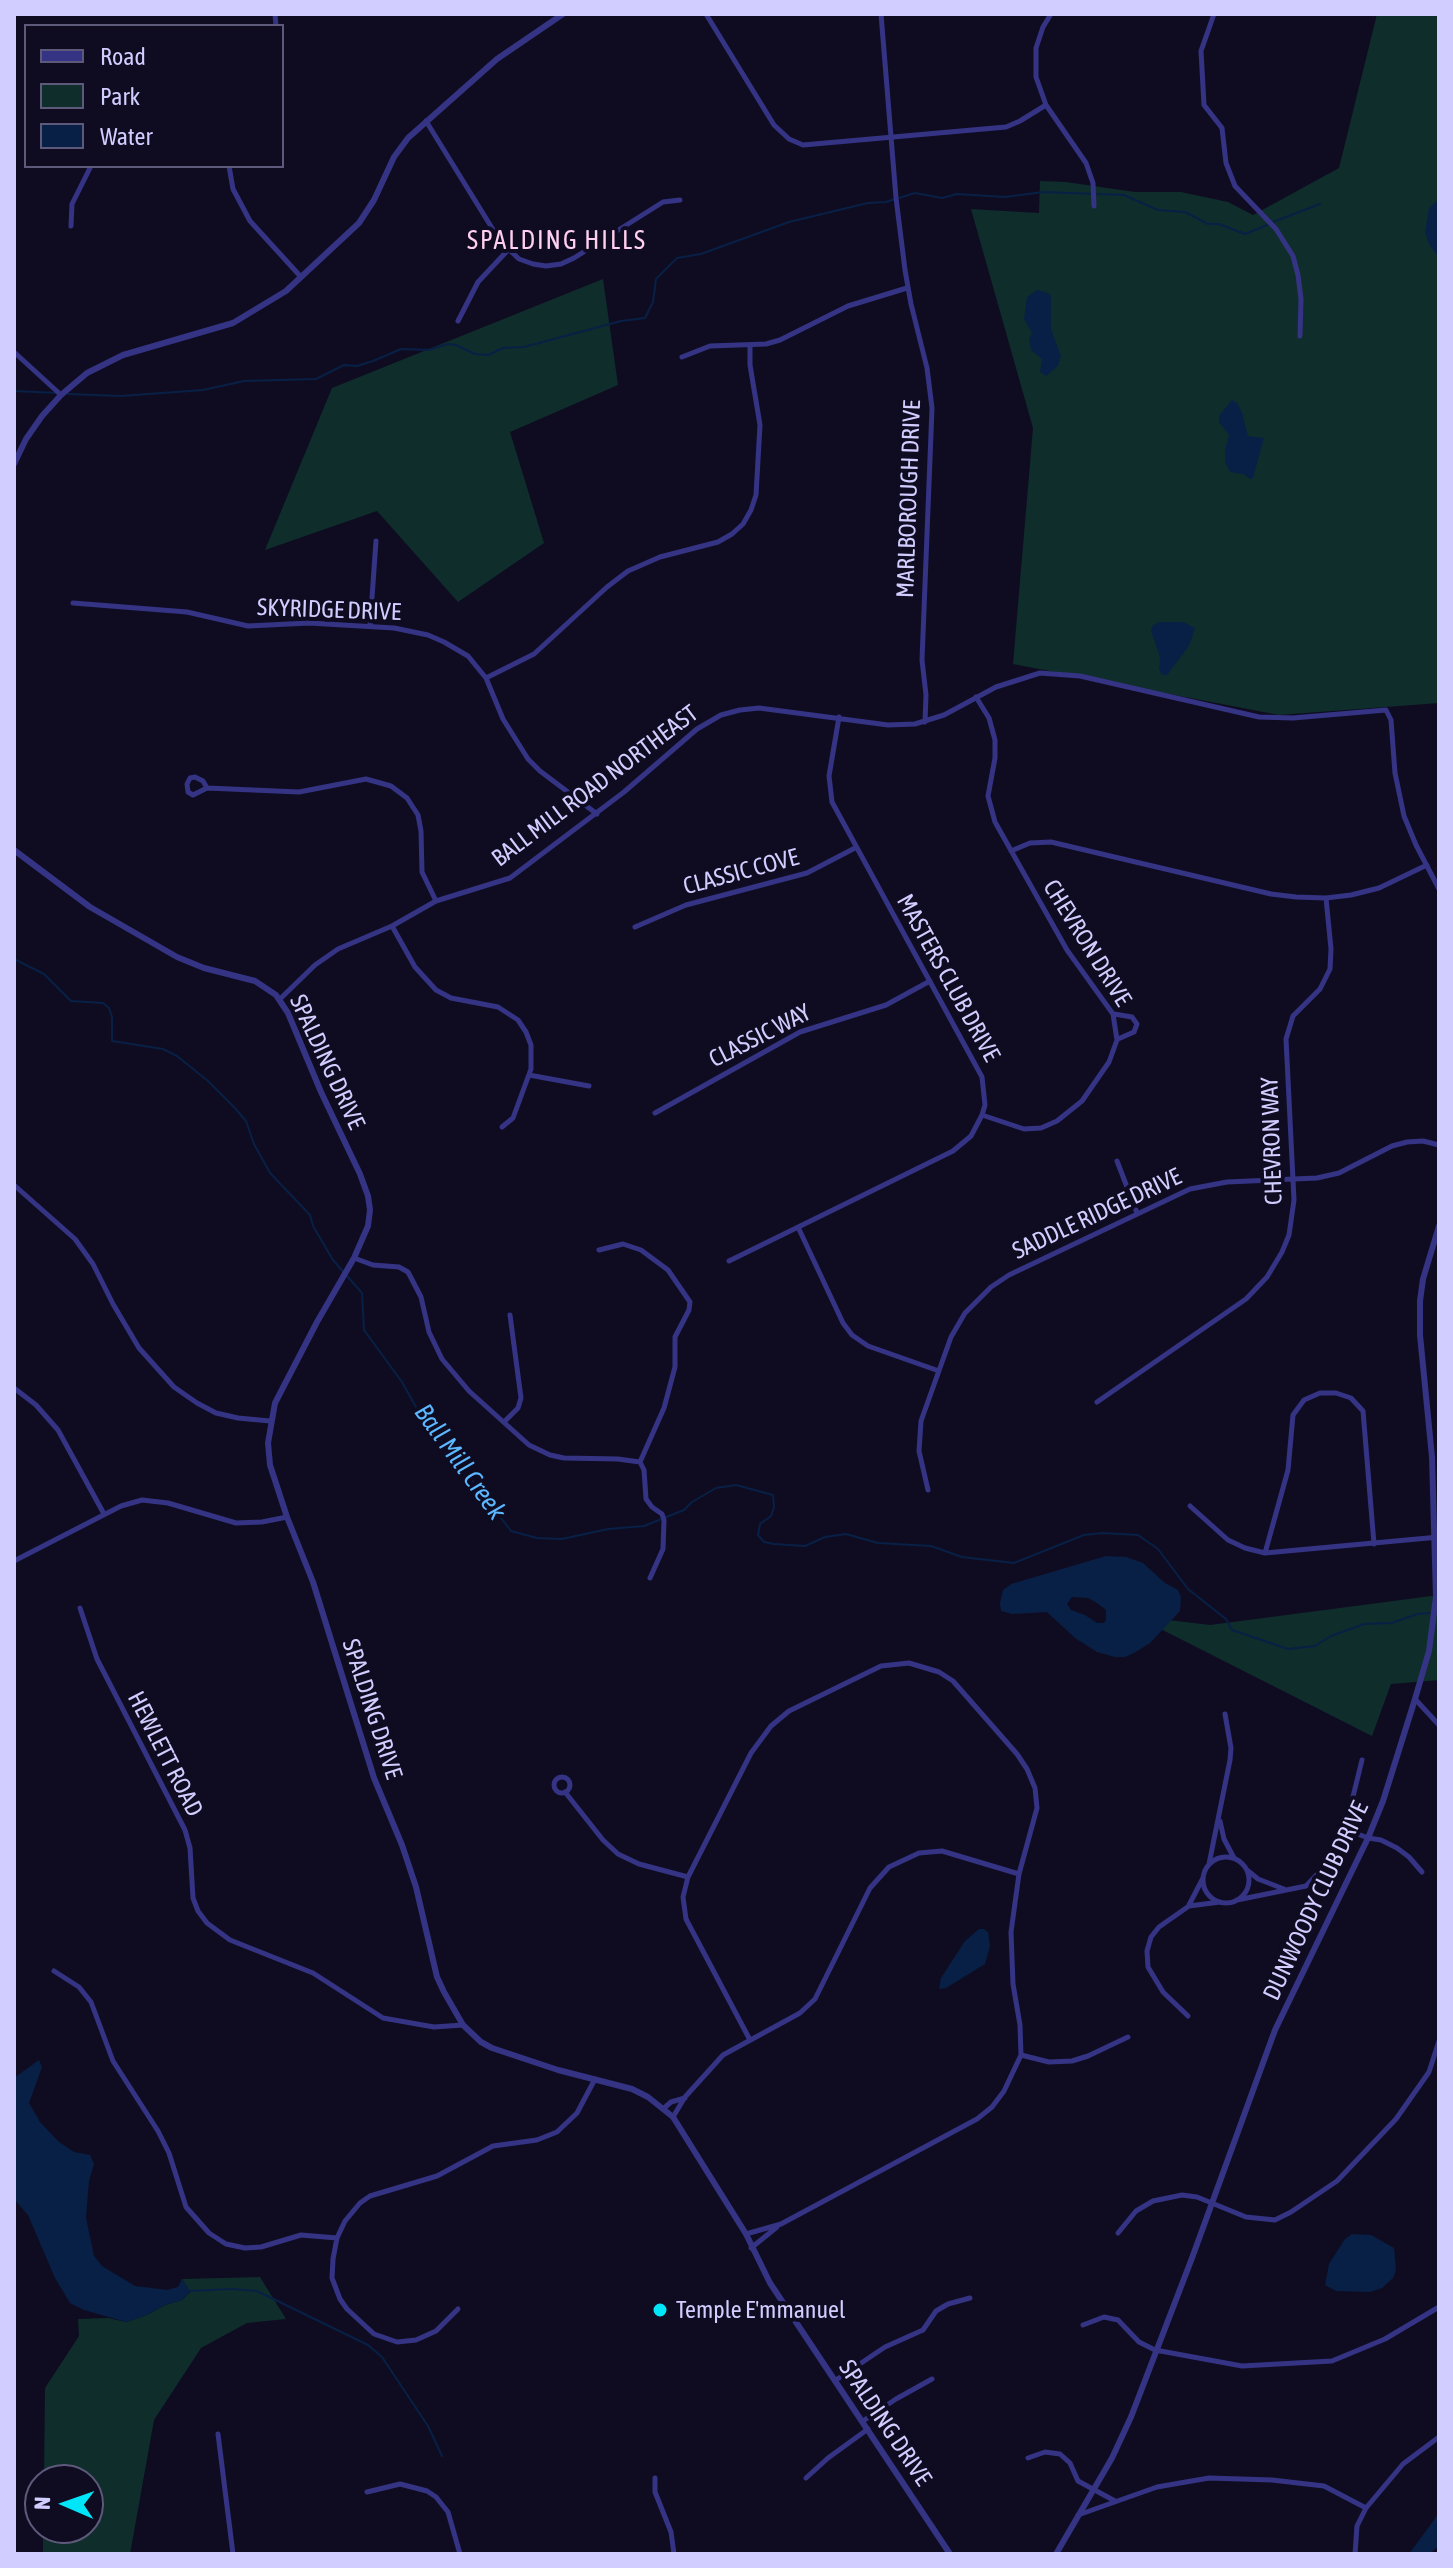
<!DOCTYPE html>
<style>
body{margin:0}
#map{position:relative;width:1453px;height:2568px;overflow:hidden;background:#0f0c22;font-family:"Asap Condensed",sans-serif}
canvas{display:block}
.frame{position:absolute;inset:0;border:16px solid #d2cdff;pointer-events:none}
.legend{position:absolute;left:24px;top:24px;width:260px;height:144px;box-sizing:border-box;background:#0f0c22;border:2px solid #5d597a;margin:0;padding:10px 14px;list-style:none;font-size:24px;color:#d2cdff}
.legend li{display:flex;align-items:center;gap:16px;height:40px}
.legend b{width:40px;border:2px solid #5d597a}
.north{position:absolute;left:24px;top:2464px;width:80px;height:80px;box-sizing:border-box;background:#0f0c22;border:2px solid #5d597a;border-radius:50%;rotate:272deg;font-size:22px;font-weight:700;line-height:32px;text-align:center;color:#d2cdff}
.north::after{content:'';display:block;margin:auto;width:28px;height:36px;background:#00e5f8;clip-path:polygon(50% 0,100% 100%,50% 72%,0 100%)}
</style>
<div id="map">
<canvas width="1453" height="2568"></canvas>
<div class="frame"></div>
<ul class="legend">
<li><b style="height:10px;background:#353484"></b>Road</li>
<li><b style="height:22px;background:#0f2d2b"></b>Park</li>
<li><b style="height:22px;background:#082045"></b>Water</li>
</ul>
<div class="north">N</div>
</div>
<script>
const ctx = document.querySelector('canvas').getContext('2d');
ctx.lineJoin = 'round';
function paint(path, color) {
  ctx.fillStyle = color;
  ctx.fill(path, 'evenodd');
}
function shape(rows) {
  const path = new Path2D();
  for (const r of rows) {
    if (r.length === 3) {
      path.moveTo(r[0] + r[2], r[1]);
      path.arc(r[0], r[1], r[2], 0, 2 * Math.PI);
      continue;
    }
    path.moveTo(r[0], r[1]);
    for (let i = 2; i < r.length; i += 2) path.lineTo(r[i], r[i + 1]);
  }
  return path;
}
function trace(path, color, width, dash) {
  ctx.strokeStyle = color;
  ctx.lineWidth = width;
  ctx.lineCap = dash ? 'butt' : 'round';
  ctx.setLineDash(dash || []);
  ctx.stroke(path);
}
function drawText(font, color, halo, rows, align = 'center') {
  ctx.font = font + ' "Asap Condensed",sans-serif';
  ctx.lineWidth = 8;
  ctx.setLineDash([]);
  ctx.textBaseline = 'middle';
  ctx.strokeStyle = halo;
  ctx.fillStyle = color;
  for (const [text, x, y, turn = 0] of rows) {
    ctx.save();
    ctx.translate(x, y);
    ctx.rotate((+turn || 0) * Math.PI / 180);
    ctx.textAlign = isNaN(turn) ? turn : align;
    if (halo) ctx.strokeText(text, 0, 0);
    ctx.fillText(text, 0, 0);
    ctx.restore();
  }
}
paint(shape([
 [1377,14,1439,14,1439,703,1279,715,1013,664,1033,428,971,209,1039,213,1040,181,1066,182,1135,192,1181,192,1228,202,1253,215,1339,168],
 [603,279,618,385,510,432,544,543,458,602,377,511,265,550,332,388],
 [1439,1595,1439,1680,1391,1684,1372,1736,1135,1616,1210,1625],
 [260,2277,286,2319,247,2323,201,2348,154,2420,130,2554,43,2554,43,2528,88,2528,88,2480,44,2480,45,2388,79,2336,78,2319,108,2318,126,2322,147,2315,165,2305,182,2300,190,2292,182,2279]
]), '#0f2d2b');
paint(shape([
 [1439,199,1439,258,1429,244,1425,232,1429,208],
 [1037,290,1048,293,1051,296,1051,329,1061,356,1058,366,1046,376,1040,372,1042,359,1031,350,1029,339,1032,333,1024,319,1027,297],
 [1232,400,1237,403,1242,412,1248,436,1264,438,1253,478,1250,479,1243,474,1230,472,1225,462,1225,450,1229,435,1219,422,1219,416],
 [1160,622,1183,622,1195,628,1189,646,1167,675,1162,675,1159,669,1160,657,1151,631,1153,625],
 [1106,1556,1126,1557,1143,1563,1165,1583,1178,1590,1181,1597,1180,1611,1150,1643,1134,1653,1125,1657,1115,1657,1097,1652,1075,1638,1047,1612,1012,1614,1001,1611,1000,1603,1003,1590,1011,1584],
 [1072,1597,1088,1598,1097,1603,1106,1610,1106,1620,1104,1623,1097,1623,1085,1615,1071,1610,1067,1604],
 [979,1929,984,1929,988,1932,990,1946,985,1964,946,1988,939,1989,941,1978,965,1941],
 [39,2060,42,2067,29,2103,40,2122,59,2142,74,2152,90,2155,94,2164,89,2181,86,2218,94,2256,102,2266,135,2286,167,2290,178,2287,182,2279,190,2291,182,2300,165,2305,147,2315,126,2322,84,2310,70,2303,55,2278,28,2215,14,2199,14,2078],
 [1352,2234,1371,2235,1394,2248,1396,2270,1393,2278,1382,2288,1370,2292,1336,2291,1325,2285,1329,2264,1345,2239],
 [1439,2513,1439,2546,1429,2554,1409,2554]
]), '#082045');
trace(shape([
 [1273,222,1320,204],
 [14,391,58,393],
 [68,394,121,396,203,390,244,381,316,379,344,365,357,366,373,361,401,349,429,350,448,344,456,345,475,354,488,355,503,348,524,347,621,321,645,318,653,302,656,279,677,258,701,254,789,222,868,203,886,202,915,193,942,198,957,194,1005,197,1043,192,1124,195,1158,210,1185,212,1208,224,1219,224,1245,234,1267,225],
 [14,959,44,974,71,1001,103,1003,109,1008,112,1017,112,1041,163,1049,177,1056,208,1081,235,1108,246,1121,254,1144,270,1173,310,1215,313,1226,333,1260,362,1293,364,1330,402,1382,416,1407,511,1531,537,1538,562,1539,608,1529,644,1526,684,1510,692,1502,716,1488,736,1485,773,1495,774,1507,771,1516,760,1524,758,1535,764,1542,774,1544,805,1546,825,1537,846,1534,878,1543,931,1546,962,1557,1014,1563,1084,1535,1102,1533,1138,1535,1158,1549,1188,1589,1226,1619,1232,1630,1288,1649,1315,1646,1331,1636,1364,1624,1392,1623,1417,1614,1430,1613],
 [190,2291,231,2289,257,2291,368,2345,382,2357,428,2426,442,2456]
]), '#082045', 2);
trace(shape([
 [275,14,276,26],
 [706,14,774,125,789,139,803,145,1006,127,1020,121,1046,105],
 [881,14,896,198,905,270,911,304,927,368,932,408,922,660,926,695,925,722],
 [1051,14,1043,27,1036,48,1036,77,1046,105,1086,163,1093,183,1094,206],
 [1214,14,1201,51,1204,105,1222,128,1226,163,1235,186,1276,229,1293,256,1298,275,1301,299,1300,336],
 [426,121,500,241,519,259,533,264,546,266,561,264,574,258,663,202,680,200],
 [229,166,233,189,250,221,301,277],
 [71,226,72,204,91,166],
 [458,321,478,282,508,250],
 [14,352,61,395],
 [682,357,710,346,766,344,780,340,848,306,907,288],
 [73,603,187,612,248,626,309,623,394,628,428,635,444,642,468,656,486,678,503,719,528,759,540,771,597,814],
 [370,626,376,541],
 [486,678,534,654,607,587,628,571,660,557,718,542,732,534,743,524,751,510,756,495,760,425,750,365,750,345],
 [976,697,989,718,995,740,995,758,988,796,995,822,1067,950,1113,1014,1117,1040,1109,1062,1082,1101,1057,1121,1041,1128,1024,1129,982,1115],
 [207,788,203,781,195,777,190,778,187,784,188,792,193,795,207,788,299,792,366,779,391,786,407,798,418,815,421,831,422,872,436,901],
 [1011,851,1030,843,1051,842,1271,894,1296,897,1326,898,1351,895,1379,888,1427,865],
 [392,926,415,967,436,990,451,998,498,1007,518,1020,526,1032,531,1045,531,1069,513,1118,502,1127],
 [635,927,686,905,807,873,855,848],
 [280,999,315,965,338,949,392,926,436,901,510,878,624,792,697,729,721,715,740,710,759,708,888,725,915,724,944,715,996,687,1040,673,1080,676,1259,717,1293,718,1386,710,1391,720,1395,773,1404,816,1416,845,1439,889],
 [1114,1014,1132,1017,1137,1024,1134,1032,1118,1039],
 [529,1075,589,1086],
 [655,1113,800,1032,886,1005,930,981],
 [1117,1161,1137,1213],
 [14,1185,75,1239,93,1264,113,1304,139,1348,174,1387,197,1403,216,1413,238,1418,270,1421],
 [798,1227,843,1323,852,1335,868,1346,939,1371],
 [599,1250,623,1244,641,1250,668,1270,690,1302,689,1310,675,1337,675,1367,664,1408,640,1462],
 [354,1258,373,1265,399,1267,408,1272,421,1297,429,1332,442,1359,469,1391,529,1445,550,1455,564,1458,618,1459,640,1462],
 [729,1261,953,1151,971,1136,982,1115,985,1105,982,1077,832,802,829,776,839,717],
 [14,1388,36,1405,58,1430,104,1514],
 [1097,1402,1246,1299,1267,1277,1282,1252,1289,1235,1294,1200,1286,1039,1293,1016,1320,989,1330,969,1331,949,1326,898],
 [504,1422,518,1408,521,1398,510,1315],
 [640,1462,644,1470,646,1499,652,1507,662,1514,664,1520,663,1549,650,1578],
 [928,1490,919,1451,921,1421,951,1337,965,1313,991,1287,1009,1275,1190,1189,1227,1182,1317,1178,1339,1173,1392,1146,1407,1142,1423,1141,1439,1145],
 [1190,1506,1228,1540,1245,1548,1265,1553,1439,1537],
 [1265,1553,1288,1470,1293,1415,1304,1400,1320,1393,1336,1393,1351,1398,1363,1411,1374,1544],
 [14,1561,121,1506,142,1500,168,1503,236,1523,262,1522,287,1517],
 [80,1608,97,1659,185,1830,190,1848,193,1898,198,1911,207,1923,230,1940,313,1973,383,2018,434,2027,463,2025],
 [1415,1699,1439,1725],
 [562,1785,8],
 [565,1792,603,1840,618,1854,639,1864,688,1877],
 [1220,1821,1224,1839,1234,1858],
 [1345,1829,1362,1760],
 [1226,1880,23],
 [1209,1864,1230,1760,1231,1748,1225,1714],
 [1247,1870,1258,1879,1284,1889],
 [1237,1900,1306,1886,1325,1866,1345,1829,1368,1838,1381,1840,1397,1848,1409,1857,1422,1872],
 [1189,1905,1203,1878],
 [54,1971,79,1987,91,2002,113,2061,158,2131,169,2153,186,2207,209,2233,226,2244,245,2248,261,2247,301,2235,337,2238],
 [1188,2016,1163,1992,1148,1967,1147,1951,1151,1937,1159,1927,1189,1906,1220,1902],
 [1021,2055,1049,2062,1072,2061,1088,2056,1128,2037],
 [663,2109,671,2102,685,2098],
 [673,2117,685,2097,723,2055,800,2013,815,1999,870,1888,889,1867,919,1853,942,1851,1019,1874],
 [1118,2233,1136,2211,1153,2201,1182,2195,1197,2197,1246,2217,1275,2220,1291,2212,1337,2181,1396,2119,1429,2072,1439,2041],
 [746,2234,781,2224,977,2119,992,2107,1004,2091,1021,2055,1020,2025,1013,1984,1011,1932,1019,1874,1037,1808,1035,1788,1027,1769,1017,1754,953,1681,939,1672,909,1663,881,1666,789,1711,771,1726,751,1753,688,1877,683,1897,686,1919,750,2040],
 [751,2248,777,2227],
 [458,2309,436,2331,416,2340,397,2342,374,2334,347,2309,340,2299,332,2278,333,2259,337,2238,345,2221,360,2203,370,2196,437,2176,493,2146,537,2140,557,2132,577,2113,595,2079],
 [1083,2325,1104,2317,1118,2320,1139,2342,1155,2350,1242,2366,1332,2361,1385,2339,1439,2307],
 [836,2380,885,2347,923,2330,936,2311,948,2304,970,2298],
 [863,2421,896,2399,932,2379],
 [218,2434,233,2554],
 [1028,2458,1045,2452,1060,2454,1070,2463,1078,2481,1115,2501],
 [655,2478,655,2492,671,2532,674,2554],
 [806,2478,828,2458,868,2429],
 [367,2492,400,2484,427,2491,436,2497,448,2512,460,2554],
 [1078,2515,1157,2487,1209,2478,1272,2480,1324,2486,1366,2508],
 [1355,2554,1357,2526,1366,2508,1403,2464,1439,2437]
]), '#353484', 5);
trace(shape([
 [14,464,26,439,42,416,61,395,87,373,123,355,233,323,286,291,359,223,374,200,394,157,408,138,497,59,563,14],
 [14,850,90,907,177,957,204,968,255,981,276,995,288,1013,321,1092,360,1174,368,1196,370,1210,368,1226,354,1258,317,1322,275,1403,268,1443,270,1465,287,1517,313,1582,374,1778,402,1845,416,1887,437,1977,444,1992,463,2025,481,2042,492,2048,558,2070,632,2089,648,2097,673,2117,746,2234,770,2283,950,2554],
 [1056,2554,1112,2458,1131,2417,1192,2258,1275,2030,1368,1838,1383,1801,1415,1699,1429,1651,1436,1597,1432,1457,1420,1335,1420,1301,1423,1279,1439,1226]
]), '#353484', 6);
for (const [x, y, r, color] of [
 [660,2310,8,"#00e5f8"]
]) {
  const dot = new Path2D();
  dot.arc(x, y, r, 0, 2 * Math.PI);
  ctx.fillStyle = color;
  ctx.fill(dot);
  trace(dot, '#0f0c22', 3);
}
drawText('24px', '#d2cdff', '#0f0c22', [
 ["MARLBOROUGH DRIVE",909,499,-88],
 ["SKYRIDGE DRIVE",329,610,2],
 ["BALL MILL ROAD NORTHEAST",595,786,-37],
 ["CLASSIC COVE",741,872,-15],
 ["CHEVRON DRIVE",1087,943,58],
 ["MASTERS CLUB DRIVE",948,978,61],
 ["CLASSIC WAY",760,1036,-27],
 ["SPALDING DRIVE",327,1062,65],
 ["CHEVRON WAY",1272,1141,-92],
 ["SADDLE RIDGE DRIVE",1097,1214,-25],
 ["SPALDING DRIVE",372,1709,72],
 ["HEWLETT ROAD",165,1754,63],
 ["DUNWOODY CLUB DRIVE",1316,1901,-65],
 ["SPALDING DRIVE",885,2423,56]
]);
drawText('24px', '#d2cdff', '#0f0c22', [
 ["Temple E'mmanuel",676,2310]
], 'left');
ctx.letterSpacing = '2px';
drawText('26px', '#ffcfef', '#0f0c22', [
 ["SPALDING HILLS",557,241]
]);
ctx.letterSpacing = '0px';
drawText('italic 26px', '#5bb7ff', '#0f0c22', [
 ["Ball Mill Creek",460,1462,54]
]);
</script>
